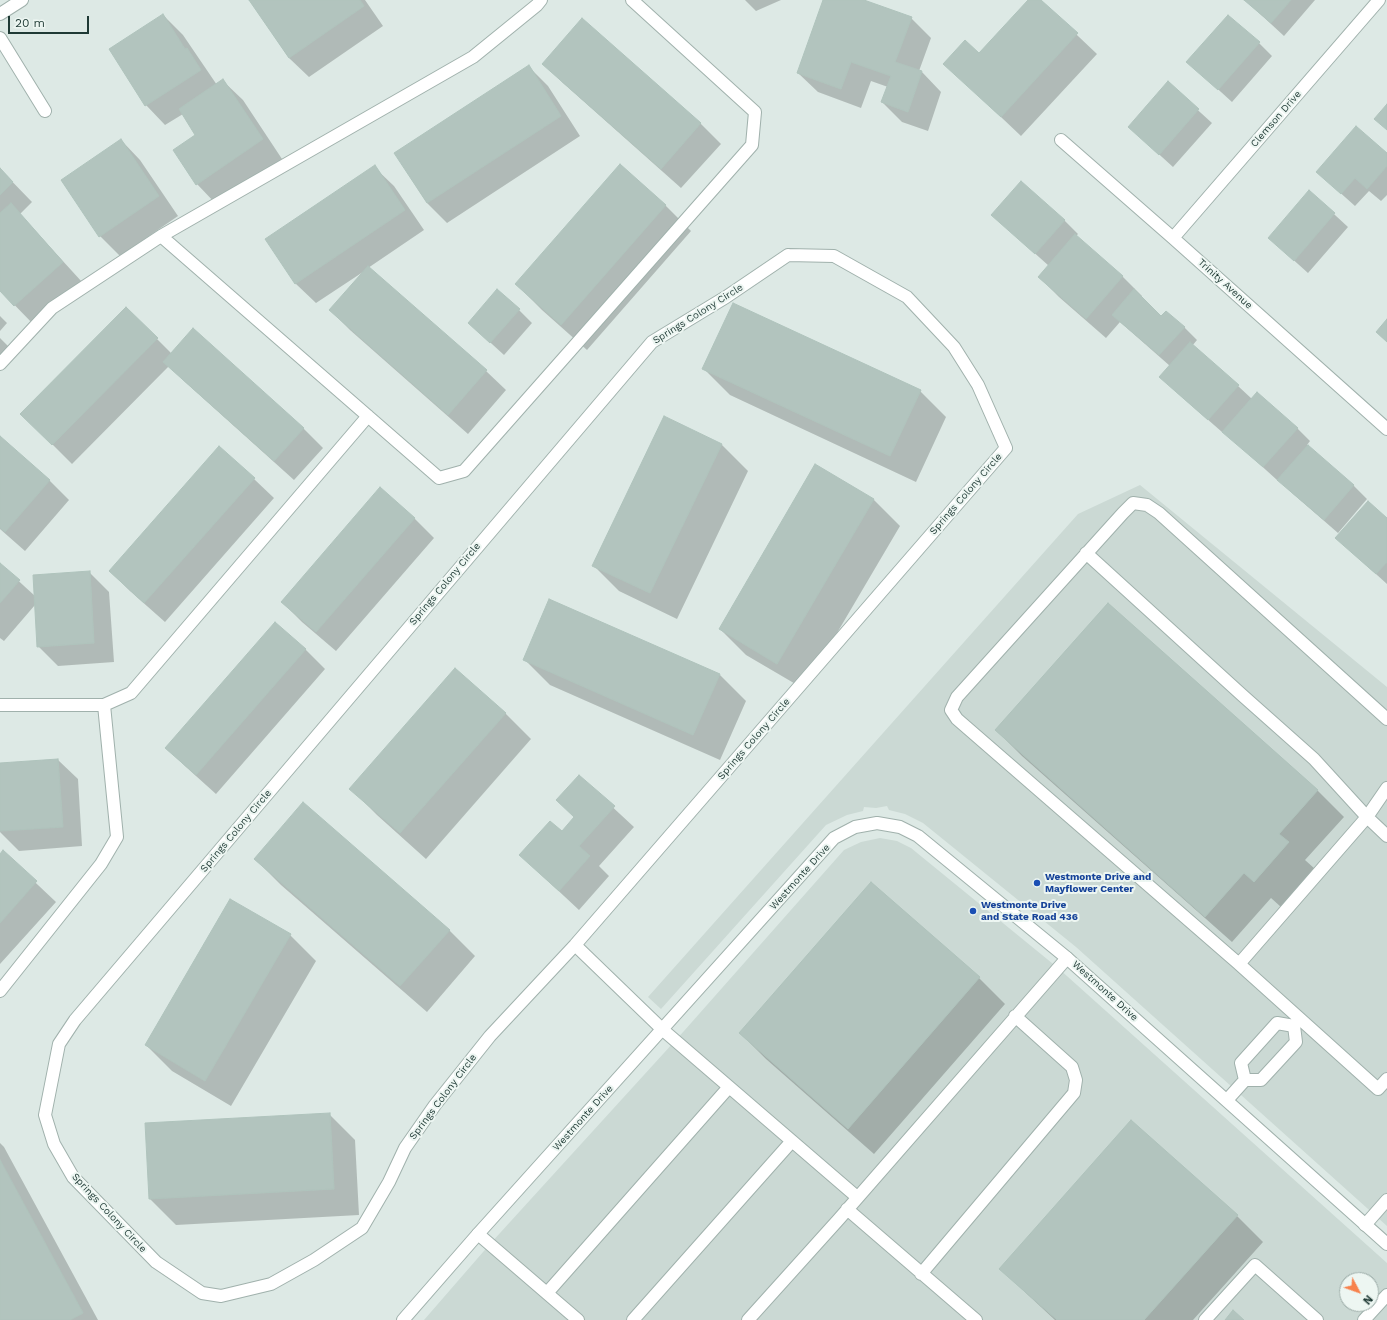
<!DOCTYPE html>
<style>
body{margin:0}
#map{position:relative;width:1387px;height:1320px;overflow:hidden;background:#dde9e5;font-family:"Work Sans",sans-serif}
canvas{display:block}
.north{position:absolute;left:1339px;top:1272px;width:40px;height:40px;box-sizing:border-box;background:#edf6f2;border:1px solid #9aaaa6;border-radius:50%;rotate:131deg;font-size:11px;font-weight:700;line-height:16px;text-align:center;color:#1e3934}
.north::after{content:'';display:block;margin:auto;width:14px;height:18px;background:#f7824d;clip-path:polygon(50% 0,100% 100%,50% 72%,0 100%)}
.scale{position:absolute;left:8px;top:16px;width:81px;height:18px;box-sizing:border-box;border:2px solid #1e3934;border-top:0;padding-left:5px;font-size:12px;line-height:14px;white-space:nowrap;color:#1e3934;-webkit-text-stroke:3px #edf6f2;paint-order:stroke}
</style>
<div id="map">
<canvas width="1387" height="1320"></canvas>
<div class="north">N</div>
<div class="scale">20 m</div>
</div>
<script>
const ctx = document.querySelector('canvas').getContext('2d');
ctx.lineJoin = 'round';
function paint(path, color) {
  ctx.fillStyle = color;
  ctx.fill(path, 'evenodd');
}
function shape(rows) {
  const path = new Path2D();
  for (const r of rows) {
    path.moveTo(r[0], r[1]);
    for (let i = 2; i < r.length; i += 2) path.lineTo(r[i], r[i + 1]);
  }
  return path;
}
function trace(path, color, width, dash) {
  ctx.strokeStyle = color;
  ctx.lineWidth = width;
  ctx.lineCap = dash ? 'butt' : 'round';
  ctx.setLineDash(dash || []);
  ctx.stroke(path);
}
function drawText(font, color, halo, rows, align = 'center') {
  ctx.font = font + ' "Work Sans",sans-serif';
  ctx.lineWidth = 4;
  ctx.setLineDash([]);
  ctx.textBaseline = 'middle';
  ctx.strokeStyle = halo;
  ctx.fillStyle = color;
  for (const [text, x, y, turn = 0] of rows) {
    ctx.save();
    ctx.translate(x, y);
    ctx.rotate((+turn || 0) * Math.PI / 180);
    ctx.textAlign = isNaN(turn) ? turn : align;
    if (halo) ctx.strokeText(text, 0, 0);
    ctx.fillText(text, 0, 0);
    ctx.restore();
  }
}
paint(shape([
 [1140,485,1387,687,1387,1226,1076,947,923,823,905,814,889,810,887,806,876,808,864,807,863,811,847,815,826,825,661,1009,648,997,1078,514],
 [880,838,897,841,911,848,1058,968,1387,1263,1387,1320,424,1320,490,1244,684,1031,844,850,861,842],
 [1347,1280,1371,1280,1371,1304,1347,1304]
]), '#cbd9d4');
paint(shape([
 [250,0,365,0,383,26,309,77,289,58],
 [745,0,781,0,756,11],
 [824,0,861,0,911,18,931,38,919,71,922,72,941,92,928,131,902,122,882,102,888,87,871,81,861,108,818,92,798,73],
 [1029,0,1040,0,1097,54,1021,136,945,64,980,54],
 [1245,0,1315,0,1284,36],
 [163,15,183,35,217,85,223,81,243,100,282,159,216,204,197,184,197,135,183,114,165,125,146,105],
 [582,20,701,124,721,144,681,188,563,83,544,64],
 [1259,43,1272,56,1232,102,1188,62],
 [529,67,548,86,580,136,447,223,427,203,395,153],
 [1168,83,1212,123,1173,167,1129,127],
 [121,140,140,160,178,216,120,256,100,236,62,181],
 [1387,154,1387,195,1381,201,1369,191,1355,206,1317,172],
 [374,167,394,186,424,230,368,268,486,371,506,390,468,434,350,330,330,310,363,272,316,303,296,284,267,240],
 [0,169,32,202,20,214,82,282,34,325,0,290],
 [1310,192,1348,227,1308,273,1269,238],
 [665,205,691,231,587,350,542,310,516,284],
 [992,215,1064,220,1078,234,1076,236,1123,277,1142,296,1141,298,1162,317,1184,327,1197,340,1192,346,1238,386,1252,399,1297,428,1310,441,1307,445,1354,486,1367,499,1338,533,1292,493,1278,479,1277,480,1223,431,1222,432,1174,390,1161,377,1170,366,1120,322,1106,338,1059,297,1039,277,1049,266],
 [126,308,172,354,303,428,323,448,294,480,184,381,169,366,72,464,22,414],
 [519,310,532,323,504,355,469,323],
 [0,316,7,323,0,331],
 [0,338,10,348,0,359],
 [704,369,920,391,946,417,916,482,730,395],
 [664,417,722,445,748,471,677,619,619,591,593,565],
 [0,438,50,481,69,500,25,551,0,529],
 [816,466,874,500,900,526,804,689,746,655,720,629],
 [254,479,274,498,165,622,130,591,110,571],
 [380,489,415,519,434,538,336,651,302,622,282,602],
 [1387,519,1387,584,1336,538],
 [0,564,35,596,89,572,109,592,114,662,58,666,38,646,35,605,4,641,0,638],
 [550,600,720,675,746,701,720,760,550,685,524,659],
 [1108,604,1318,791,1344,817,1305,860,1315,869,1281,907,1271,898,1232,942,1022,756,996,730],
 [305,649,325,669,216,794,186,767,166,748],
 [505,713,531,739,426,859,377,815,351,789],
 [58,760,78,779,82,846,19,851,0,832,0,764],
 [579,776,634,827,599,866,609,876,579,910,520,855,562,832,575,818],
 [3,852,56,902,0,964,0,855],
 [255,859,449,930,475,956,427,1012,281,885],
 [871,884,979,978,1005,1004,874,1154,766,1059,740,1033],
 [290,935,316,961,231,1106,172,1071,146,1045],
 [329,1114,355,1140,359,1215,176,1225,150,1199],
 [0,1143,4,1147,98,1320,0,1320],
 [1237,1216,1263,1242,1193,1320,1055,1320,1027,1294,1001,1269]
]), '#0003');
const building = shape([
 [249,0,360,0,364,6,289,58,249,0],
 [823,0,864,0,912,17,895,62,922,71,908,112,881,102,891,76,851,62,841,89,797,73,823,0],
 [1028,0,1041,0,1078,33,1001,117,943,64,965,40,979,53,1028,0],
 [1244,0,1291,0,1271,23,1244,0],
 [163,14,185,49,187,48,201,70,145,106,109,49,163,14],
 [1228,15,1260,42,1218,90,1186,62,1228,15],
 [582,18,701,123,661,169,542,64,582,18],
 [529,65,561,116,427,203,394,153,529,65],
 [223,79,263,139,196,185,173,150,195,135,179,109,223,79],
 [1168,81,1199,109,1159,155,1128,127,1168,81],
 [1387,104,1387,130,1374,119,1387,104],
 [1356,126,1387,153,1387,166,1367,189,1355,178,1341,194,1316,172,1356,126],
 [121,139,159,196,99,237,61,180,121,139],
 [620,164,666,205,561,325,515,284,620,164],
 [375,165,405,210,295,284,265,239,375,165],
 [0,168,13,182,0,195,0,168],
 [1021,181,1065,220,1035,254,991,215,1021,181],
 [1309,190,1335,213,1294,261,1268,238,1309,190],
 [11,203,63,262,14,306,0,291,0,213,11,203],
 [1075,234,1123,276,1086,319,1038,277,1075,234],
 [368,266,487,370,448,415,329,310,368,266],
 [497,289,520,309,490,343,468,323,497,289],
 [1134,289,1161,316,1166,311,1185,327,1159,355,1112,315,1134,289],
 [733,303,921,390,890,456,702,369,733,303],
 [126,307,158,338,52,445,20,414,126,307],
 [1387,319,1387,342,1376,332,1387,319],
 [193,328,304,428,274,461,163,362,193,328],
 [1190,342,1239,385,1208,420,1159,377,1190,342],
 [1257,392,1298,428,1263,467,1222,432,1257,392],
 [664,416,722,444,650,593,592,566,664,416],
 [0,436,50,480,5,532,0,528,0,436],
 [1308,445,1354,485,1324,520,1277,480,1308,445],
 [219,446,255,478,144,603,109,571,219,446],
 [815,464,874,499,777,664,719,629,815,464],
 [380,487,415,518,316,632,281,602,380,487],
 [1368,501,1387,518,1387,562,1376,574,1335,538,1368,501],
 [0,563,20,580,0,603,0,563],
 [90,571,94,643,37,647,33,575,90,571],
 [549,599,720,674,693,735,523,660,549,599],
 [1108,603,1318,790,1279,834,1289,842,1254,882,1244,873,1205,917,995,730,1108,603],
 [275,622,306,649,196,775,165,748,275,622],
 [455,668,506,713,400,833,349,789,455,668],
 [58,759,63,827,0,831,0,763,58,759],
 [579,775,615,806,579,846,590,856,559,891,519,855,550,821,562,831,574,817,556,800,579,775],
 [303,802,450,930,400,986,254,859,303,802],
 [3,850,37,881,0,923,0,854,3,850],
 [871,882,980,977,848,1129,739,1033,871,882],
 [230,899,291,934,205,1081,145,1045,230,899],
 [330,1113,334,1189,149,1199,145,1123,330,1113],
 [1131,1120,1238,1215,1144,1320,1057,1320,999,1269,1131,1120],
 [0,1160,83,1313,70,1320,0,1320,0,1160],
 [1233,1310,1244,1320,1225,1320,1233,1310]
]);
paint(building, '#b2c4be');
trace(building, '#afc3bc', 1);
const service = shape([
 [1086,553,1242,695,1314,759,1367,817,1387,788],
 [1387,836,1367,817,1239,964,1378,1089,1387,1079],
 [1239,964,957,719,951,710,957,697,1123,513,1133,503,1147,505,1159,513,1387,719],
 [663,1030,857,1197],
 [1245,1080,1241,1063,1277,1023,1294,1026],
 [1227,1100,1245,1080,1261,1080,1296,1042,1294,1026],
 [847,1209,976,1320],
 [1365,1225,1387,1200],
 [478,1234,578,1320],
 [921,1274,1074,1093,1076,1080,1072,1067,1015,1016],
 [547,1293,729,1087],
 [633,1320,792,1141],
 [748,1320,839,1219,1067,958],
 [1205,1320,1255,1265,1317,1320],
 [1364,1320,1387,1295]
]);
const minor = shape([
 [0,14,22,0],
 [0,38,45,111],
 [1061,140,1173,238,1387,429],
 [161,236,439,478,464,471,752,145,755,112,632,0],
 [1173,238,1379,0],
 [788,255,834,256,907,297,954,347,978,385,1006,448,575,945,490,1036,435,1105,405,1148,389,1182,362,1228,314,1260,271,1284,221,1296,202,1293,156,1262,73,1177,54,1144,45,1115,59,1044,75,1020,652,342,726,297,788,255],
 [0,364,52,308,161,236,473,57,537,5,541,0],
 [0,705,104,705],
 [575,945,663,1030],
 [0,991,101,864,117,837,104,705,131,693,368,416]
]);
const tertiary = shape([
 [403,1320,478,1234,834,838,855,827,877,823,900,827,918,836,1067,958,1387,1244]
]);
trace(service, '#a0b1ac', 14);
trace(minor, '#a0b1ac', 14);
trace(tertiary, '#a0b1ac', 14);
trace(service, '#fff', 12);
trace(minor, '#fff', 12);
trace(tertiary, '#fff', 12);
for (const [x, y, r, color] of [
 [1037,883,4,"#1a4fb4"],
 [973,911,4,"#1a4fb4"]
]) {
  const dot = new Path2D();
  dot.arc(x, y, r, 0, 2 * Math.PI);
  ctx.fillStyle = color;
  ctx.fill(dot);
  trace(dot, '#edf6f2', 1.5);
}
drawText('10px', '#1e3934', '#edf6f2', [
 ["Clemson Drive",1276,119,-49],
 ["Trinity Avenue",1225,284,42],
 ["Springs Colony Circle",698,314,-32],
 ["Springs Colony Circle",966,494,-49],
 ["Springs Colony Circle",445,584,-50],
 ["Springs Colony Circle",754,739,-49],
 ["Springs Colony Circle",236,831,-50],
 ["Westmonte Drive",800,877,-48],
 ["Westmonte Drive",1105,991,42],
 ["Springs Colony Circle",443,1097,-53],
 ["Westmonte Drive",583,1118,-48],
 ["Springs Colony Circle",109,1213,47]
]);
drawText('bold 10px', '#164399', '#edf6f2', [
 ["Westmonte Drive and",1045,877],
 ["Mayflower Center",1045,889],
 ["Westmonte Drive",981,905],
 ["and State Road 436",981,917]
], 'left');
</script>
